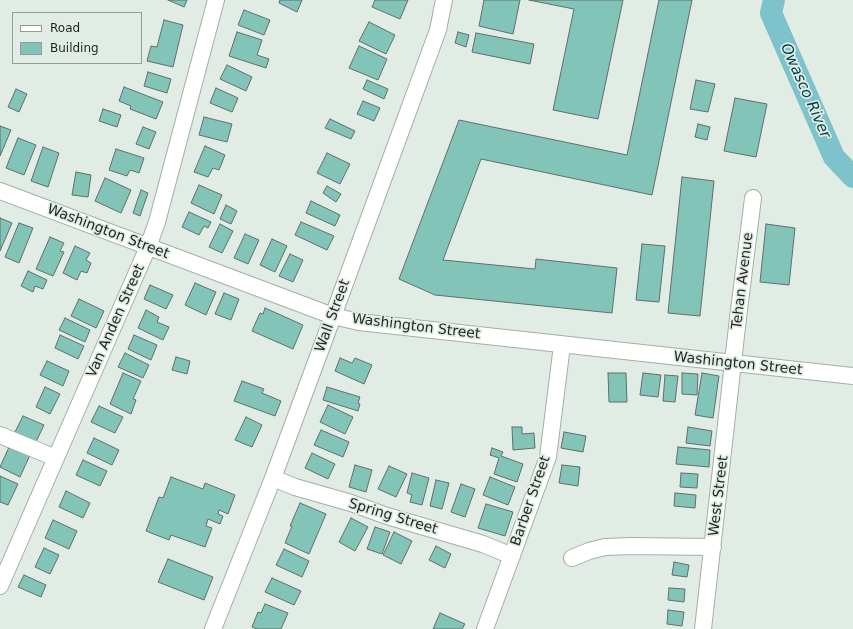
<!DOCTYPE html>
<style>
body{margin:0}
#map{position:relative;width:853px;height:629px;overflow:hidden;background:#e1ede4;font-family:"DejaVu Sans",sans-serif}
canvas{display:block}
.legend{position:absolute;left:12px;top:12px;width:130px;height:52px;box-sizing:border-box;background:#e1ede4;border:1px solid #939c96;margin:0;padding:5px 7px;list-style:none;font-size:12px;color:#1f2320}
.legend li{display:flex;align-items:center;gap:8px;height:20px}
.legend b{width:20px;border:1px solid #939c96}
</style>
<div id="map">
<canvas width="853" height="629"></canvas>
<ul class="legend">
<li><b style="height:5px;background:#fff"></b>Road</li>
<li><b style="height:11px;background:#82c4b7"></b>Building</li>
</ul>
</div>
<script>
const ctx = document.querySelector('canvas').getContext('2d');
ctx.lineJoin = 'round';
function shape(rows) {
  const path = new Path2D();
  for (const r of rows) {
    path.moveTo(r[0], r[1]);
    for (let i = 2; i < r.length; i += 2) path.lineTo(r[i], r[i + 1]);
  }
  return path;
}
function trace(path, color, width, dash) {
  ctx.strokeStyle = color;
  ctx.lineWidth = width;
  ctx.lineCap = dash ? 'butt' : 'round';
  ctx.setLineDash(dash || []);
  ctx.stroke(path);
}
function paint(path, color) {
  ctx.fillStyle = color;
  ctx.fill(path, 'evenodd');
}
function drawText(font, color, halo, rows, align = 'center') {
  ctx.font = font + ' "DejaVu Sans",sans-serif';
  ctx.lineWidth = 3.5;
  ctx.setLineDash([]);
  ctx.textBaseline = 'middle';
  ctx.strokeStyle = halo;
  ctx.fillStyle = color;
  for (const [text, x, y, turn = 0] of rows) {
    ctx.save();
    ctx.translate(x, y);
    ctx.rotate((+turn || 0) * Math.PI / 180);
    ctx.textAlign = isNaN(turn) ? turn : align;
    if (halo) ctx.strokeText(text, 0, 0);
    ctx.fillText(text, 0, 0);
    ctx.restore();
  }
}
trace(shape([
 [774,0,771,13,834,157,853,177]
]), '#7ec2cb', 22);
const building = shape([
 [168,0,187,0,184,7,168,0],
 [280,0,302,0,297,12,279,3,280,0],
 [375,0,408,0,400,19,372,7,375,0],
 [484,0,520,0,513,34,479,26,484,0],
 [529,0,623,0,598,119,553,110,574,9,529,0],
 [659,0,692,0,652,195,481,159,443,260,535,269,536,259,617,268,612,313,435,295,399,279,459,120,627,155,659,0],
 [244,10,270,20,264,35,238,25,244,10],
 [164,20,183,25,173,67,147,61,151,46,157,47,164,20],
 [369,22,395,35,386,54,359,41,369,22],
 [237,32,262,40,257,55,269,59,266,68,229,56,237,32],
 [458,32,469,35,466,47,455,43,458,32],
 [476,33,534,44,530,64,472,52,476,33],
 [359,46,387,59,378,80,349,68,359,46],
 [227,65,252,77,246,91,220,79,227,65],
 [148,72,171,79,167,93,144,86,148,72],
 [367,80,388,89,384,99,363,89,367,80],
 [696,80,715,84,708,112,690,109,696,80],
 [124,87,163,102,156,119,130,109,131,106,119,101,124,87],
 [216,88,238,98,232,112,210,103,216,88],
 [16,89,27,94,19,112,8,107,16,89],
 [735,98,767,104,756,157,724,151,735,98],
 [363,101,380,108,374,121,357,114,363,101],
 [103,109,121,115,117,127,99,121,103,109],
 [204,117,232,124,227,142,199,135,204,117],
 [330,119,355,131,351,139,325,128,330,119],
 [698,124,710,127,707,140,695,137,698,124],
 [0,126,11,130,0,156,0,126],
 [143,127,156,132,149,149,136,144,143,127],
 [18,138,36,145,24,175,6,168,18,138],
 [205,146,225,155,219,170,213,168,208,177,194,172,205,146],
 [43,147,59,153,48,187,31,181,43,147],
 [116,149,144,158,139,173,130,170,127,176,109,170,116,149],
 [327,153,350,164,340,184,317,173,327,153],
 [76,172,91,175,88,197,72,195,76,172],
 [682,177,714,181,700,316,668,313,682,177],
 [105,178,131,190,121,213,95,201,105,178],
 [199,185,222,195,214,214,191,203,199,185],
 [327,186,341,194,336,202,323,193,327,186],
 [141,190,148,193,140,216,133,213,141,190],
 [311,201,340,215,335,226,306,213,311,201],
 [226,205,237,211,231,224,220,219,226,205],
 [189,212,211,222,208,228,204,226,199,235,182,227,189,212],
 [0,218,12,223,0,251,0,218],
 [301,222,334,236,327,250,295,235,301,222],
 [19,223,33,228,19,263,5,257,19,223],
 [220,224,233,231,222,253,209,247,220,224],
 [766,224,795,228,789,285,760,282,766,224],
 [245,234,259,240,248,264,234,258,245,234],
 [50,237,64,243,60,251,64,252,53,276,36,269,50,237],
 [272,239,287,246,275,272,260,265,272,239],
 [642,244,665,246,659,302,636,300,642,244],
 [75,246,90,253,86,260,91,263,87,273,81,271,77,280,63,273,75,246],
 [290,254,303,260,293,282,279,276,290,254],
 [28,271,47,280,43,289,35,286,33,292,21,286,28,271],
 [195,283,216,292,206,315,185,305,195,283],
 [150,285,173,295,166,309,144,299,150,285],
 [224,293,239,299,231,320,215,314,224,293],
 [79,299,104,311,96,328,71,316,79,299],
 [265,308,303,325,293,349,252,331,260,313,263,314,265,308],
 [146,310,159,317,157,322,169,327,163,340,138,328,146,310],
 [65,318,90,330,85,342,59,330,65,318],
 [60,335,84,346,78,359,55,348,60,335],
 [134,335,157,345,151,360,128,349,134,335],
 [125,353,149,365,143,378,118,367,125,353],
 [176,357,190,361,187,374,172,370,176,357],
 [340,358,352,363,355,358,372,365,364,384,335,371,340,358],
 [47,361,69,371,63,386,40,375,47,361],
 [123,373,141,381,133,399,136,400,131,414,110,404,123,373],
 [608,373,626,373,627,402,609,402,608,373],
 [643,373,661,375,658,397,640,395,643,373],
 [682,373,698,374,697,395,682,394,682,373],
 [702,373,719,376,713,418,695,415,702,373],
 [665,375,678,376,675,402,663,401,665,375],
 [242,381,264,389,262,393,281,401,275,416,234,401,242,381],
 [45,387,60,394,50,414,36,407,45,387],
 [327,387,360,397,358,403,360,404,358,411,323,400,327,387],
 [328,405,353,417,345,434,320,422,328,405],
 [99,406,123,417,115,433,91,422,99,406],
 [23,416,44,425,34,446,13,436,23,416],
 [246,417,262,425,252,447,235,440,246,417],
 [512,427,522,427,522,434,534,433,535,448,513,450,512,427],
 [688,427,712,431,710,446,686,443,688,427],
 [321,430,349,442,343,457,314,445,321,430],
 [564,432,586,436,583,452,561,448,564,432],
 [94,438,119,450,112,465,87,453,94,438],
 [10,445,30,455,20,477,0,467,10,445],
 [678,447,710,450,709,467,676,464,678,447],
 [492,448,503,452,501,456,523,464,517,482,494,474,499,458,490,455,492,448],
 [312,453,335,464,328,479,305,468,312,453],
 [83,460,107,471,100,486,76,475,83,460],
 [355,465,372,470,366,492,349,487,355,465],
 [562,465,580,467,578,486,559,483,562,465],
 [389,466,407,474,396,497,378,489,389,466],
 [412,473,429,478,422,505,410,502,412,495,407,493,412,473],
 [681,473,698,474,697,488,680,487,681,473],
 [0,476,18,484,8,505,0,502,0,476],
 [171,477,203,489,205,483,235,495,228,514,219,510,218,514,223,516,220,524,208,519,206,526,212,528,205,547,171,535,169,540,146,531,159,497,163,498,171,477],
 [490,477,515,487,508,505,483,495,490,477],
 [436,480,449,483,442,509,430,506,436,480],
 [461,484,475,489,465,517,451,512,461,484],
 [66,491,90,503,83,518,59,507,66,491],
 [675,493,696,495,695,508,674,506,675,493],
 [300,503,326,514,309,554,285,543,292,526,290,526,300,503],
 [486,504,513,512,505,536,478,528,486,504],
 [351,518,368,527,355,551,339,542,351,518],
 [53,520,77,531,69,549,45,538,53,520],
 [375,527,390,532,382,554,367,549,375,527],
 [394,532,412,541,401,564,383,555,394,532],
 [436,546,451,554,445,568,429,560,436,546],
 [44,548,59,555,50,574,35,567,44,548],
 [284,549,309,561,302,577,276,565,284,549],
 [168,559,213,577,204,600,158,582,168,559],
 [674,562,689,565,687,577,672,575,674,562],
 [24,575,46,585,41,597,18,587,24,575],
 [272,578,301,591,294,605,265,592,272,578],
 [669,588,685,589,684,602,668,600,669,588],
 [265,604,288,613,281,629,257,629,252,627,258,612,261,613,265,604],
 [668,610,684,612,682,626,667,624,668,610],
 [440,613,465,624,462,629,433,629,440,613]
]);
paint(building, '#82c4b7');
trace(building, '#616e6b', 1);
const minor = shape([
 [0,191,333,316,359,322,853,376],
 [0,435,56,458],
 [273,478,295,487,351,503,387,516,483,544,512,556],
 [572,558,589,551,605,547,631,546,713,547],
 [0,586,148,247,157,222,216,0],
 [213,629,273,478,333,316,438,30,444,0],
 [485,629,548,457,562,345],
 [703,629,738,318,753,198]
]);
trace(minor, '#a3aea6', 18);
trace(minor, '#fff', 16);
drawText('14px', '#1f2320', '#e1ede4', [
 ["Washington Street",108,232,21],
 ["Tehan Avenue",743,281,-83],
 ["Wall Street",333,316,-70],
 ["Van Anden Street",116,321,-66],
 ["Washington Street",416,327,7],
 ["Washington Street",738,364,6],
 ["West Street",719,496,-83],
 ["Barber Street",531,501,-71],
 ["Spring Street",393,517,17]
]);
drawText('italic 15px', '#004249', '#e1ede4', [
 ["Owasco River",805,91,66]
]);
</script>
